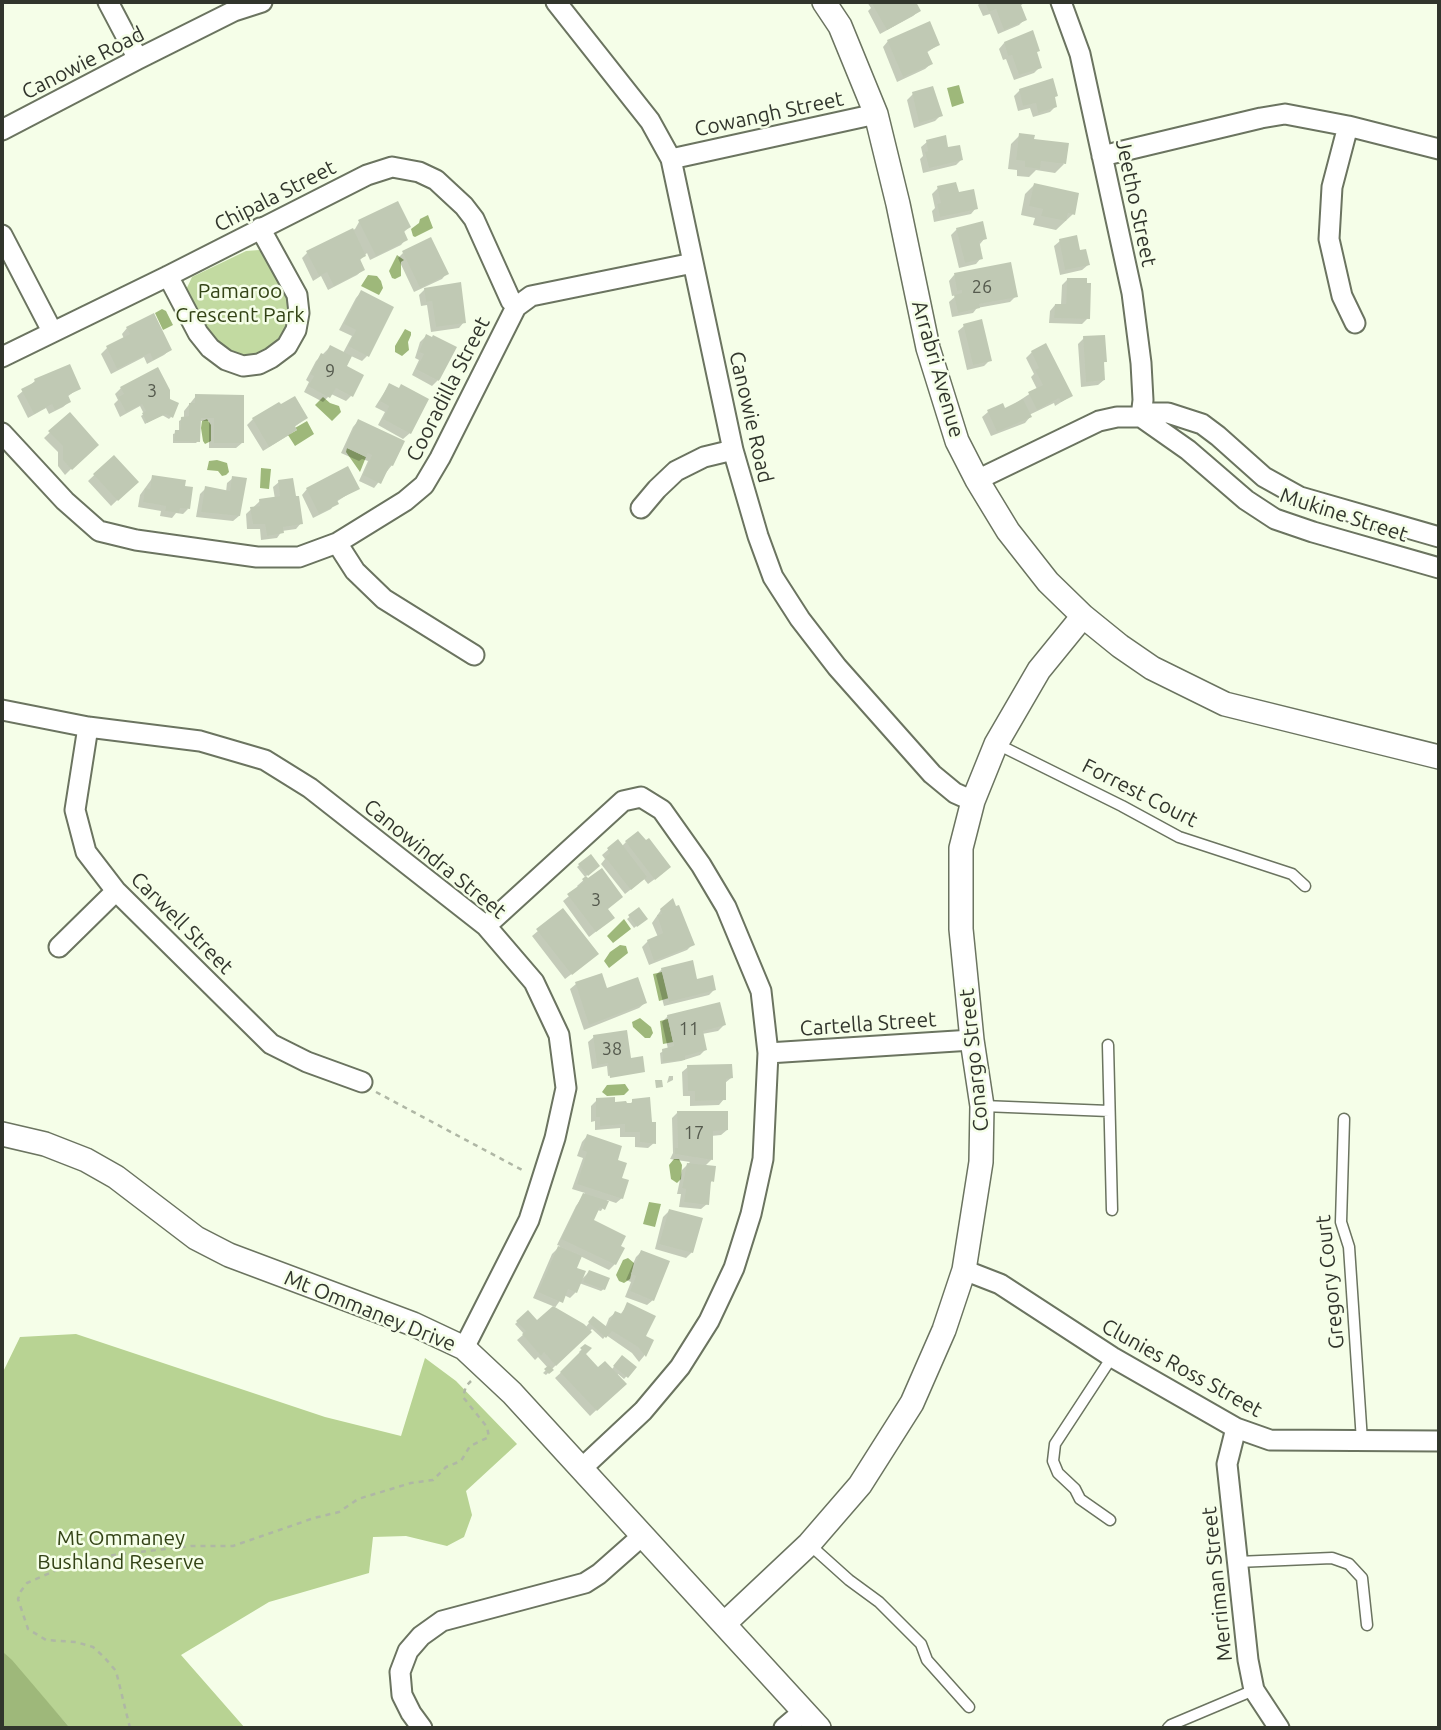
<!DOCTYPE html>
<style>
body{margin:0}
#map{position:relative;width:1441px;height:1730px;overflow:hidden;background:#f5fee8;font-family:Ubuntu,sans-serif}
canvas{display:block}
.frame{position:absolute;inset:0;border:4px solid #31352c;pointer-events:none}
</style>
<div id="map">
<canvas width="1441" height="1730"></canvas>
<div class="frame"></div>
</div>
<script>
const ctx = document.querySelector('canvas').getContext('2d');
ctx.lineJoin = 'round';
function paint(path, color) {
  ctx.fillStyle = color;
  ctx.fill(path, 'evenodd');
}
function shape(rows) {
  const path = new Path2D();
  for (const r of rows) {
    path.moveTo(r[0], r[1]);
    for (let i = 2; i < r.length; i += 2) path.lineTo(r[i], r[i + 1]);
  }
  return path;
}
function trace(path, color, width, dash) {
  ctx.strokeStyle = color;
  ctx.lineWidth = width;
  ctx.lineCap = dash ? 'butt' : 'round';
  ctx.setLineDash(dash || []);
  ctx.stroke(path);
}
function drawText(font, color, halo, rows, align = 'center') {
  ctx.font = font + ' Ubuntu,sans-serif';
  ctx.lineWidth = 5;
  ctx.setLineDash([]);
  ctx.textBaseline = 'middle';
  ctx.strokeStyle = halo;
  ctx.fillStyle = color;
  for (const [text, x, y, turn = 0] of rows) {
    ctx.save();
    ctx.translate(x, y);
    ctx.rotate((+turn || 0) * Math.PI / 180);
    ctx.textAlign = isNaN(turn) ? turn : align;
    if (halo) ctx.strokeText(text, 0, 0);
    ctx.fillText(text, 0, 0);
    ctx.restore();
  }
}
paint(shape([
 [259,250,268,259,290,305,291,323,272,351,244,359,216,343,201,325,185,292,192,277,246,251]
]), '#c2daa1');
paint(shape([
 [76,1334,325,1417,401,1436,425,1358,456,1381,517,1444,466,1491,472,1515,464,1537,447,1546,406,1536,373,1537,369,1573,269,1602,181,1655,245,1728,70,1728,2,1651,2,1374,20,1337]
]), '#b8d393');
paint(shape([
 [959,85,964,103,952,107,947,88],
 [428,215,433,228,415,237,413,236,411,229,419,223,420,219],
 [397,255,404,260,401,262,401,276,395,279,392,278,389,271],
 [368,275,377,276,381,281,383,288,379,295,361,286],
 [162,309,166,311,173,325,163,330,155,313],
 [405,329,411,332,411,335,408,342,409,350,402,356,395,352,395,346],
 [323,397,330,403,339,406,341,412,332,421,315,405],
 [207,419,211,425,211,441,205,444,203,441,201,428,202,421],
 [307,421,314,434,295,446,288,435,297,430,295,428],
 [347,448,366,457,360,472,346,452],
 [217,460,227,463,229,472,226,475,222,476,218,471,207,470,209,461],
 [261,468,271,469,269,489,260,488],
 [624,919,631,929,613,943,607,936],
 [620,945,626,946,628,953,609,968,604,961,610,952],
 [662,972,669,998,659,1001,653,974],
 [640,1018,651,1027,653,1033,650,1038,645,1038,633,1027,632,1022],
 [668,1019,673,1042,663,1044,660,1021],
 [625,1084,629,1090,624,1095,607,1096,602,1092,607,1085],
 [674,1159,679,1159,682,1165,681,1179,677,1183,671,1179,669,1165],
 [649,1202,661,1204,655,1227,643,1224],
 [628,1258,634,1263,630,1279,624,1283,619,1281,616,1275,623,1260],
 [2,1651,12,1660,70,1728,2,1728]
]), '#9eb87a');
paint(shape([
 [867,2,914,2,919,11,913,16,880,34,868,11,871,8],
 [981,2,1022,2,1019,6,1025,19,1019,25,998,34,990,14,983,16,978,5],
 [888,41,938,45,926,53,931,64,925,69,897,82,883,47],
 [1004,43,1035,54,1040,67,1034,73,1014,80,1006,59,1003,60,999,49],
 [1020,90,1055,107,1050,112,1033,117,1030,108,1018,111,1014,96],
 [913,94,941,115,935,121,914,128,907,100],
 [1020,135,1032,141,1064,164,1055,173,1036,170,1029,177,1017,176,1017,170,1008,169,1011,144],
 [927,142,947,149,961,160,956,165,923,173,920,159,923,156,921,147],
 [1034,185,1073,214,1056,230,1033,225,1035,218,1021,215,1025,194],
 [938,188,957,194,976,208,971,214,934,222,932,211,935,208,932,194],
 [359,222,409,227,403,233,406,239,401,245,370,260,367,253,359,261,363,270,357,275,328,290,321,276,313,281,302,258,307,253,355,229],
 [957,229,985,238,980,244,981,258,976,264,959,268,951,235],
 [1060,241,1079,252,1088,265,1082,270,1060,275,1054,246],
 [403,253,447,273,442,279,414,292,398,258],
 [954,275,1016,296,1010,302,977,308,973,313,952,317,949,302,957,295,952,296,949,281],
 [1067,280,1088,318,1082,324,1049,323,1050,311,1055,305,1061,305,1062,285],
 [425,289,464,322,459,328,431,332,427,305,421,306,419,295],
 [361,292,367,356,362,361,351,356,345,367,351,396,346,401,331,394,323,402,304,392,309,382,306,380,316,361,330,347,343,353,352,336,339,330,356,298],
 [964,326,990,360,984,366,967,370,958,331],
 [127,328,170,350,164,355,147,364,144,357,111,374,101,354,107,348,124,339,122,334],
 [426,336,454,348,438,380,432,386,412,375,419,360,415,358,420,342],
 [1084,338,1106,361,1102,364,1104,380,1098,385,1081,387,1078,344],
 [1032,352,1071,396,1055,406,1054,403,1029,415,1030,417,1025,423,991,436,982,417,988,412,1005,410,1037,389,1031,377,1034,374,1026,358],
 [35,381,79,388,67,397,69,402,63,407,49,414,46,408,28,418,17,396],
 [389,385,410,433,403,439,378,425,385,412,375,407],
 [121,388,169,400,171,417,169,419,162,415,145,424,141,416,144,414,140,406,120,417,114,404,118,400,115,394],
 [196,396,242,443,236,448,209,448,209,421,199,421,198,441,196,443,173,443,173,434,179,432,179,421,184,418,184,411],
 [69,414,96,444,65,475,58,466,58,452,44,438],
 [306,418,293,428,295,430,289,435,263,451,247,425,253,419],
 [358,421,392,465,374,488,359,481,368,461,362,459,359,461,341,453,353,427],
 [113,457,136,482,111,506,88,481],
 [153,477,188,509,183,514,176,513,172,518,160,516,161,511,138,507,140,495],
 [233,478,239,516,233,521,196,517,200,494,206,488,226,492,227,483],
 [279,482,301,523,296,529,282,531,277,538,261,540,260,529,247,529,246,514,260,501,275,499,273,487],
 [358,488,336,502,331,509,313,518,302,495,307,489],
 [617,842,621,847,626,842,663,873,648,884,644,879,625,894,601,864,605,859,602,855],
 [590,856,598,866,585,877,577,867],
 [586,878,606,909,607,923,589,937,563,901,579,888,577,886],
 [639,909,646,918,634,928,627,919],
 [563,910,591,959,565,979,532,936],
 [661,910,693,944,687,950,649,965,642,947,648,941,658,937,652,923],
 [662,969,696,981,714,990,709,995,664,1006,656,975],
 [576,984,606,990,645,1003,639,1008,584,1030,570,989],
 [668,1016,724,1025,718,1031,702,1034,705,1050,700,1055,681,1061,661,1064,660,1053,668,1049,662,1022],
 [594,1037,629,1057,643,1070,608,1076,607,1066,592,1069,588,1042],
 [688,1067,731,1078,725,1083,724,1099,719,1105,690,1106,690,1096,683,1096,682,1072],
 [669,1076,673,1076,673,1080,667,1083],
 [597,1100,629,1105,633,1101,654,1143,648,1148,635,1147,635,1137,620,1137,620,1128,595,1130,595,1121,591,1122,591,1106],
 [677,1113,727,1130,721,1135,711,1136,712,1159,705,1166,712,1181,709,1184,707,1204,701,1209,679,1207,681,1194,677,1194,682,1170,690,1162,670,1159,673,1153,672,1118],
 [587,1136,615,1161,620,1179,622,1198,616,1203,607,1200,601,1211,597,1210,592,1221,615,1264,609,1270,580,1256,575,1269,581,1280,589,1272,604,1289,601,1291,579,1283,576,1292,570,1298,564,1295,554,1309,585,1328,593,1318,605,1328,609,1318,615,1313,620,1315,628,1304,644,1337,652,1340,644,1356,639,1362,632,1353,606,1335,603,1339,592,1329,546,1375,543,1373,548,1368,538,1357,535,1360,517,1340,524,1334,515,1324,528,1313,529,1330,555,1307,533,1298,552,1254,560,1246,557,1245,576,1206,585,1193,572,1189,583,1158,577,1156,582,1142],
 [669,1211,692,1252,686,1258,655,1249,663,1217],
 [641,1252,653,1300,647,1305,625,1297,631,1282,626,1280,636,1257],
 [585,1346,584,1354,598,1370,611,1370,622,1358,634,1368,624,1379,618,1374,617,1376,624,1384,590,1416,555,1378,581,1354,579,1352]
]), '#0003');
paint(shape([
 [877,2,916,2,921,11,887,30,872,4],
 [985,2,1026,2,1021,5,1027,20,1004,30,996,9,989,12],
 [930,21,940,45,927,51,933,64,903,77,887,40],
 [1033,30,1040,51,1037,52,1042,68,1019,75,1012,55,1008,56,1004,42],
 [1053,78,1058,96,1055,97,1057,107,1038,113,1036,103,1023,106,1019,89],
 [933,86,943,116,919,123,912,92],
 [1019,133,1035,135,1034,139,1069,143,1066,164,1041,161,1040,169,1025,167,1025,161,1016,160],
 [946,135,948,147,960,145,963,160,929,168,925,152,928,151,926,140],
 [956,182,959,192,974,189,978,209,940,217,937,204,941,203,937,186],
 [1034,183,1079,193,1075,215,1068,213,1066,221,1041,216,1043,209,1029,206],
 [398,201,411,227,404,231,408,240,376,256,358,220],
 [983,221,987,239,979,241,983,259,965,263,956,228],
 [353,228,366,256,360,259,365,270,334,286,327,272,319,276,306,251],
 [1077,235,1080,250,1086,249,1090,265,1065,270,1059,239],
 [431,237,449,274,420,288,402,251],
 [1011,262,1018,297,979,304,980,308,958,313,954,295,962,293,962,290,957,291,954,273],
 [1067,278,1087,278,1087,283,1091,283,1090,319,1054,318,1055,304,1066,304],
 [461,282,466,323,436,327,432,301,426,302,424,288],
 [361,290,394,307,369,357,348,346,356,330,344,324],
 [154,313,172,350,153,360,150,353,117,369,106,346,130,334,126,327],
 [982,319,992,361,973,365,963,324],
 [426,334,432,337,433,335,457,347,439,381,416,369,424,354,419,352],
 [1105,335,1107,362,1104,362,1105,380,1086,382,1083,336],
 [1046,343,1073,396,1061,402,1059,398,1037,410,1028,392,1043,385,1035,370,1039,368,1031,351],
 [330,345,352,356,347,366,364,375,353,397,336,388,330,398,308,386,314,376,310,374,321,353,325,355],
 [70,364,81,389,68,395,71,402,55,410,52,404,34,414,21,389,35,382,34,379],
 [158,367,170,390,170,399,179,403,173,418,166,414,147,423,142,413,146,411,142,404,126,412,118,397,124,394,120,387],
 [389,383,399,388,401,384,429,399,411,434,383,419,389,406,380,401],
 [195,394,244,395,244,443,214,443,214,418,201,418,200,442,174,441,175,430,180,430,181,417,189,416,189,403,195,403],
 [295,396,308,418,295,426,297,430,269,447,252,418,279,402,281,404],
 [1023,399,1032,417,997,432,987,410,1003,403,1005,408],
 [70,412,99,445,72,470,63,460,63,446,48,431],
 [358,419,405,441,393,466,390,465,381,484,363,475,372,455,368,453,366,457,345,447],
 [114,455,139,482,118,501,93,474],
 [348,466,360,489,337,500,339,504,319,514,306,488],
 [152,475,186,480,185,486,193,487,190,509,180,508,179,513,165,511,166,506,143,502,145,488,150,489],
 [232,476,247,478,240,516,201,512,205,486,230,491],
 [293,478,296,496,299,496,303,524,283,527,284,533,267,536,265,524,253,524,250,507,260,506,259,499,280,496,278,480],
 [638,831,646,840,649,838,671,867,655,880,625,841],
 [618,839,647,877,631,890,605,857,610,853,607,848],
 [591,854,600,866,588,876,578,864],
 [602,868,623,897,608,909,615,918,596,932,567,894,584,882,582,879,586,876,588,878],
 [673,898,676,906,679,905,695,945,654,961,647,940,663,933,657,915,662,914,660,909],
 [639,907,648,919,637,927,628,915],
 [563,908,599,954,572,975,536,929],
 [693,960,697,979,713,975,716,990,669,1002,661,968],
 [602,973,607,988,638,977,647,1003,589,1025,575,982],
 [720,1002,726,1025,703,1031,707,1050,685,1056,685,1060,663,1062,662,1049,674,1046,667,1015],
 [627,1030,631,1058,643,1056,645,1072,610,1078,608,1063,597,1065,593,1035],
 [732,1064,733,1078,726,1079,726,1100,695,1101,695,1091,688,1091,687,1065],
 [655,1080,662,1080,663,1087,656,1088],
 [615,1097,615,1102,626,1101,627,1103,632,1103,632,1099,650,1097,652,1122,656,1122,656,1144,640,1142,640,1132,625,1132,625,1124,600,1126,600,1117,596,1117,596,1098],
 [677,1111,728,1111,728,1130,713,1131,713,1160,675,1154,675,1148,678,1148],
 [587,1134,622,1146,618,1160,627,1163,622,1178,629,1180,623,1199,577,1184,587,1152,582,1150],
 [687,1163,716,1166,714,1182,711,1181,709,1205,684,1202,686,1189,682,1188],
 [583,1193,609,1201,605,1210,600,1207,594,1220,626,1236,621,1246,625,1248,616,1265,561,1239],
 [669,1209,703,1218,693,1253,659,1244],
 [558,1246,582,1256,577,1268,586,1271,577,1293,568,1289,563,1303,538,1292],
 [641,1250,670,1261,654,1301,630,1291,636,1276,631,1274],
 [589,1270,610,1278,605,1290,583,1282],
 [627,1302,656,1316,646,1336,654,1340,646,1357,638,1347,612,1331,606,1338,588,1322,593,1316,607,1327,615,1311,622,1314],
 [553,1306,584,1324,592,1332,556,1366,544,1352,541,1356,522,1334,526,1331,516,1321,528,1310,537,1320],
 [585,1344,592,1348,586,1354,598,1367,605,1361,627,1384,597,1411,560,1372,582,1350,580,1348],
 [622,1355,637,1367,628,1378,613,1366],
 [549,1365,554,1370,549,1374,544,1369]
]), '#c0c9b4');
const service = shape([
 [997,744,1122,806,1179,837,1292,874,1305,886],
 [1108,1045,1112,1210],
 [983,1106,1109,1111],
 [1344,1119,1341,1222,1349,1247,1362,1441],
 [1110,1520,1080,1499,1075,1489,1058,1473,1053,1461,1055,1444,1112,1357],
 [810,1545,849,1580,879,1602,921,1644,927,1660,969,1707],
 [1237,1562,1332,1558,1349,1564,1362,1578,1367,1625],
 [1168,1728,1171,1725,1254,1690]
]);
const minor = shape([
 [108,2,138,59],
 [556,2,650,121,671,159,733,450,758,536,773,577,800,619,837,667,932,774,955,793,973,801],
 [1061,2,1080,54,1132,293,1141,363,1143,400,1141,417],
 [1348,126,1332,187,1329,239,1342,296,1355,323],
 [2,130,138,59,234,11,262,2],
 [1102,156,1261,118,1285,114,1348,126,1439,149],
 [671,159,876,114],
 [2,235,52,331],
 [168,276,198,333,210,348,226,360,243,366,259,364,271,358,287,346,296,330,299,313,297,295,260,228],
 [2,357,168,276,367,175,392,167,419,172,436,180,464,206,474,219,511,301,516,307],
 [1141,417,1188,450,1246,500,1275,519,1313,532,1439,568],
 [2,433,65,501,99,531,136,540,257,557,299,557,337,543,405,501,424,485,440,458,516,307,531,296,693,263],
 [977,480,1099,421,1117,417,1141,417,1152,413,1168,413,1202,424,1218,436,1264,477,1300,497,1439,537],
 [641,508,657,489,676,471,704,457,733,450],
 [337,543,355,571,384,599,474,655],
 [2,710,88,727,200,741,265,760,310,788,486,926,534,982,559,1035,566,1088,555,1138,529,1220,464,1348],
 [88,727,75,810,86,852,116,891,271,1044,307,1062,362,1082],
 [486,926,623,801,641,797,662,810,701,865,726,907,761,991,768,1053,763,1159,751,1214,734,1268,709,1321,680,1367,643,1411,581,1469],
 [59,947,116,891],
 [768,1053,972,1040],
 [964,1270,1000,1284,1112,1357,1236,1428,1270,1440,1439,1441],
 [1236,1428,1227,1464,1248,1660,1254,1690,1279,1728],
 [422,1728,411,1713,402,1695,400,1672,408,1651,421,1636,442,1621,585,1583,599,1574,642,1536],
 [784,1728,804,1711]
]);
const tertiary = shape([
 [824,2,840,26,876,114,898,204,928,348,957,441,977,480,1008,531,1048,582,1083,616,1120,646,1152,668,1225,704,1439,757],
 [2,1134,45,1144,86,1160,116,1177,196,1238,229,1255,413,1324,464,1348,512,1393,819,1728],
 [724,1624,809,1544,860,1485,912,1403,944,1330,964,1270,981,1162,982,1106,972,1040,961,929,961,848,973,801,996,744,1039,670,1083,616]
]);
trace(service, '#6b7460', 13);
trace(minor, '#6b7460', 23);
trace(tertiary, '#6b7460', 26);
trace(shape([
 [376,1092,524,1171],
 [130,1728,116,1671,104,1657,93,1647,76,1642,46,1640,28,1629,18,1599,21,1591,27,1583,73,1563,114,1555,191,1546,233,1546,314,1518,339,1512,358,1499,411,1483,433,1480,446,1467,461,1461,470,1446,489,1437,487,1427,463,1397,466,1386,471,1381]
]), '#afb7a5', 2.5, [5, 5]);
trace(service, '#fff', 10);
trace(minor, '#fff', 19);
trace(tertiary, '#fff', 23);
drawText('18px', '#555a4e', null, [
 ["26",982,287],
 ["9",330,371],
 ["3",152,391],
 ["3",596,900],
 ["11",689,1029],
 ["38",612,1049],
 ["17",694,1133]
]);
drawText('21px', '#31352c', '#f5fee8', [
 ["Canowie Road",83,63,-27],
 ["Cowangh Street",769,114,-12],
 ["Chipala Street",275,196,-27],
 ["Jeetho Street",1136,203,78],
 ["Arrabri Avenue",938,369,74],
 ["Cooradilla Street",448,389,-63],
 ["Canowie Road",751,417,77],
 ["Mukine Street",1344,515,18],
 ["Forrest Court",1140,793,27],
 ["Canowindra Street",435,859,39],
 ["Carwell Street",182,923,45],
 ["Cartella Street",868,1024,-4],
 ["Conargo Street",974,1060,-96],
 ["Gregory Court",1330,1282,-96],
 ["Mt Ommaney Drive",370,1311,22],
 ["Clunies Ross Street",1182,1368,29],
 ["Merriman Street",1217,1584,-96]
]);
drawText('21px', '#334316', '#f5fee8', [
 ["Pamaroo",240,291],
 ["Crescent Park",240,315],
 ["Mt Ommaney",121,1538],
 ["Bushland Reserve",121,1562]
]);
</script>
